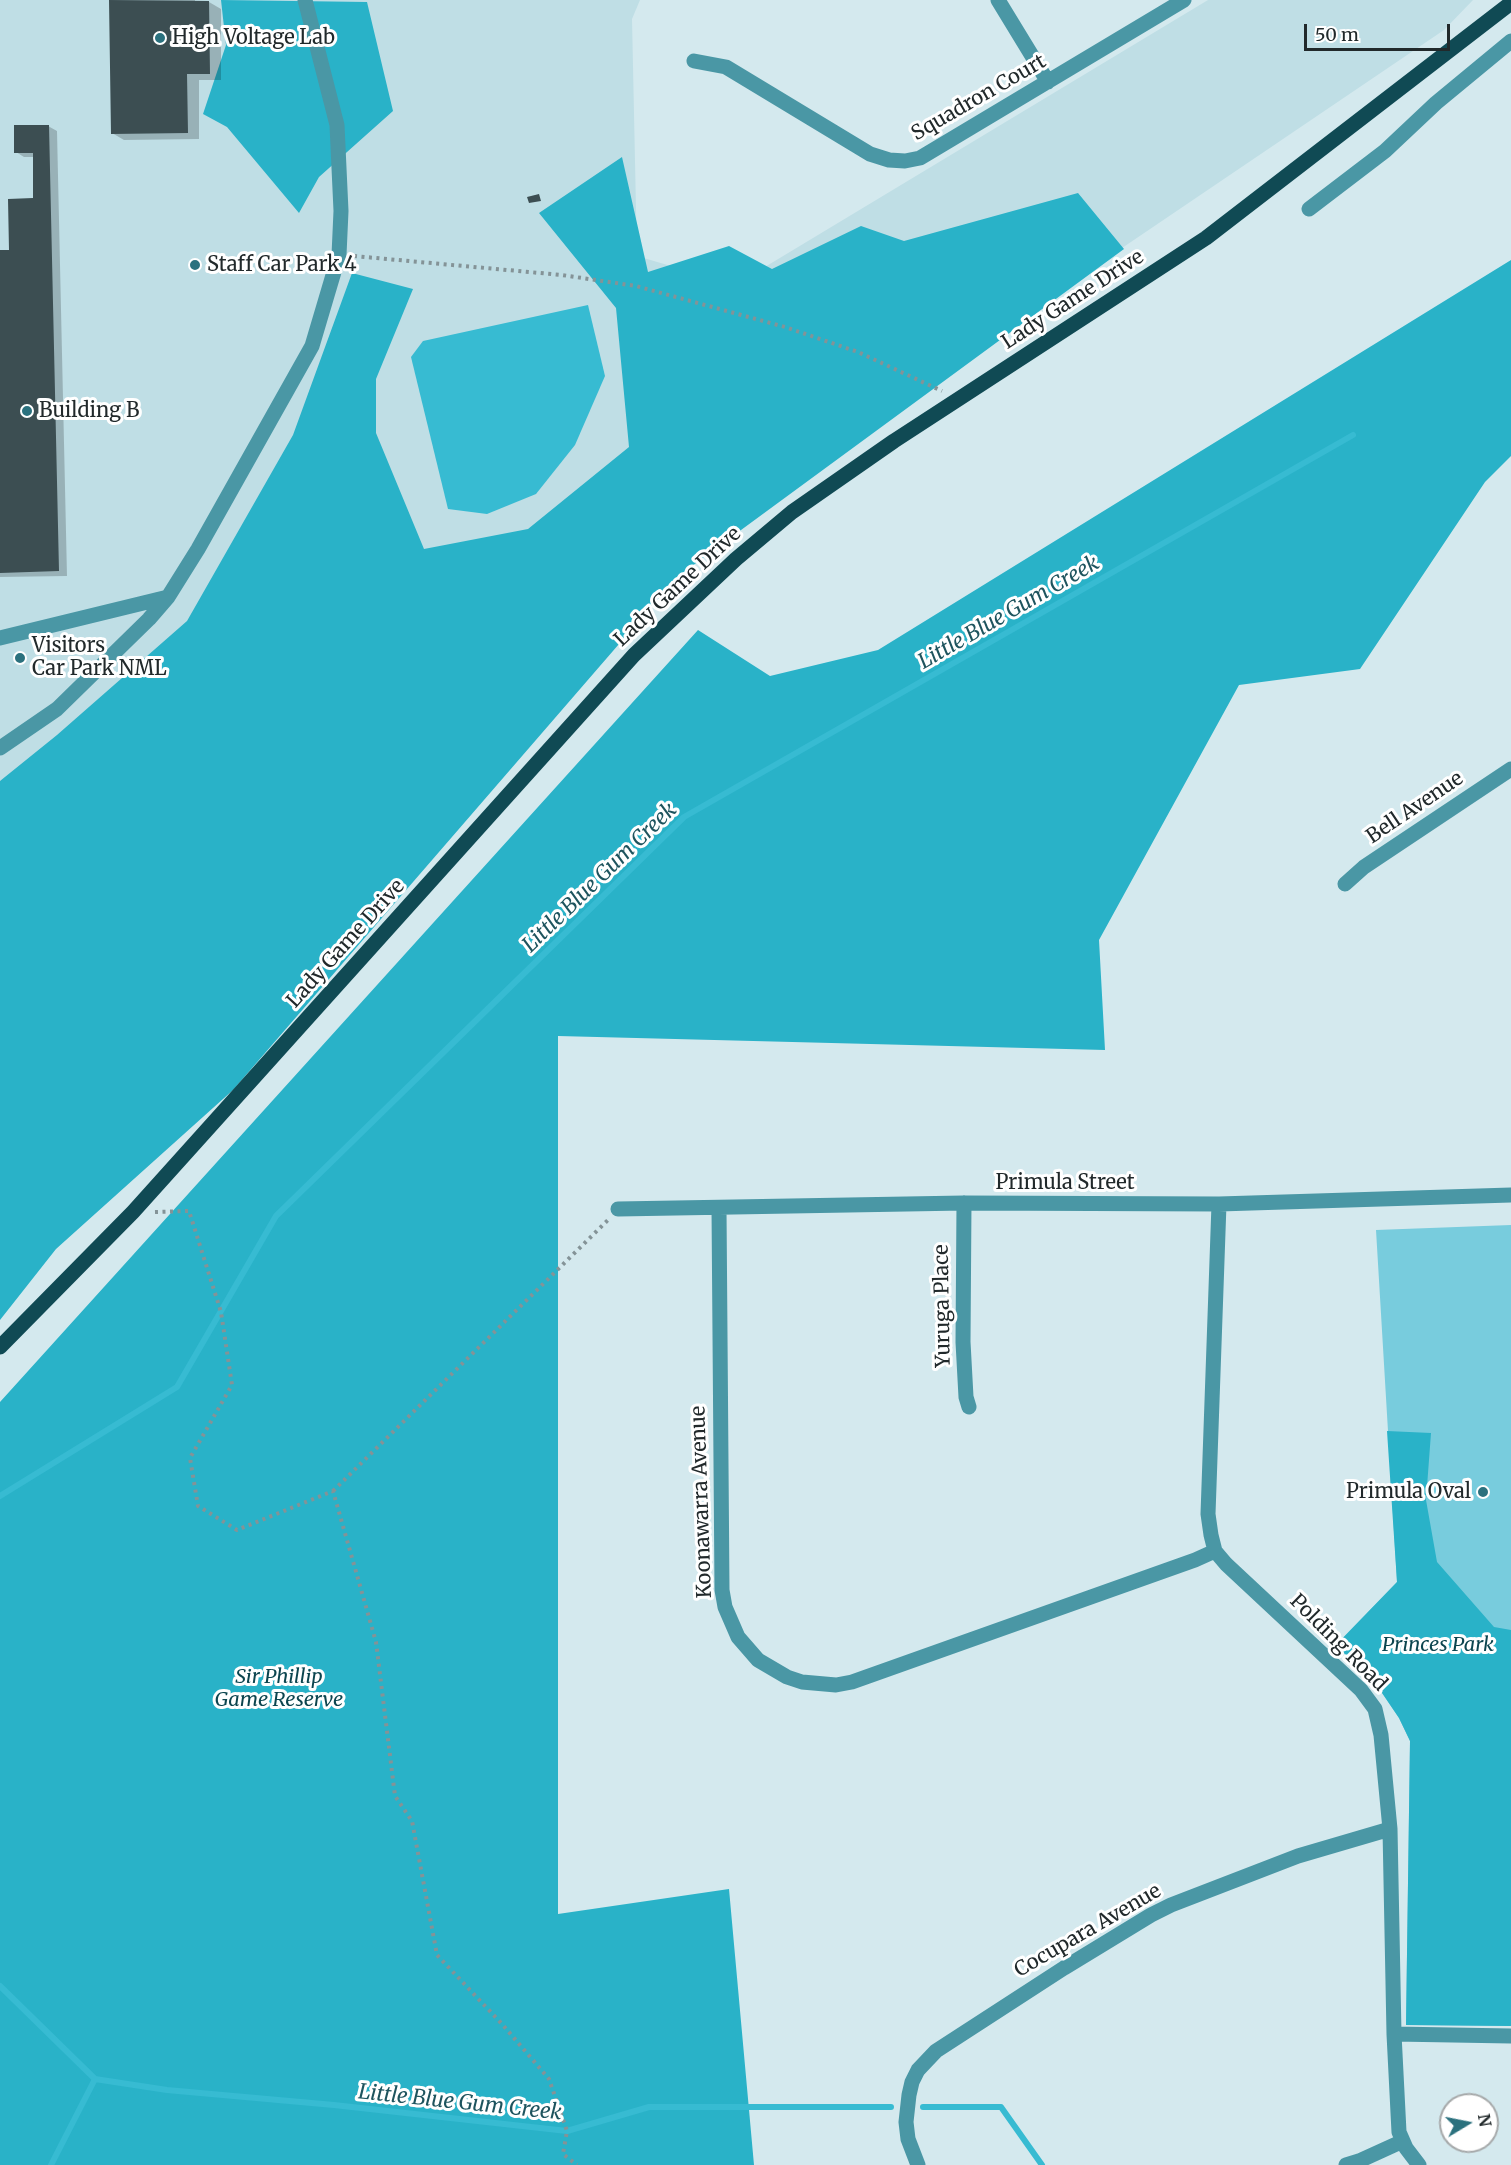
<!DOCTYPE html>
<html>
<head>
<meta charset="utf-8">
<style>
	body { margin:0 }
	#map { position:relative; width:1511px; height:2165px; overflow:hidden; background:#d4e9ee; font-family:Merriweather,serif }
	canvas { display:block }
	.north { position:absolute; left:1439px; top:2093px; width:60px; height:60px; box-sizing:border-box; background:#fff; border:2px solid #a6a9aa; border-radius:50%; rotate:80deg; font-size:16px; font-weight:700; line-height:24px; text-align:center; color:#21292b }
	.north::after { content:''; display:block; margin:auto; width:21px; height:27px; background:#2b717e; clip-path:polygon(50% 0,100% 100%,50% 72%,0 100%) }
	.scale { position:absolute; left:1304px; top:24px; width:146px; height:27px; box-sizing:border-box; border:3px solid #21292b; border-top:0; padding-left:8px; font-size:18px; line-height:21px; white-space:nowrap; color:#21292b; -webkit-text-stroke:4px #fff; paint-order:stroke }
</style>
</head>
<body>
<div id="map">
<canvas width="1511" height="2165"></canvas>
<div class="north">N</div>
<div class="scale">50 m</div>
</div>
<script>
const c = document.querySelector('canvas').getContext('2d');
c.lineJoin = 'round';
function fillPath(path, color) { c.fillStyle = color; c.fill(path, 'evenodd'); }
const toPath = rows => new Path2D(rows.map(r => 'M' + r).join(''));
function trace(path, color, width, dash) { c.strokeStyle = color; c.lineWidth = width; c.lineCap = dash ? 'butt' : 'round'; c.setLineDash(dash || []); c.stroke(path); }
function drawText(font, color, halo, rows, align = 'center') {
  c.font = font + ' Merriweather,serif'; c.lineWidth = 6; c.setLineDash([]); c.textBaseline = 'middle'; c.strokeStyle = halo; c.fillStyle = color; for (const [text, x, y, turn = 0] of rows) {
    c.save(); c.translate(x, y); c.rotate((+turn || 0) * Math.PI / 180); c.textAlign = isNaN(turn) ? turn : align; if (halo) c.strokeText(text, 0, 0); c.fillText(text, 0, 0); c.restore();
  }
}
fillPath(toPath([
	[0,0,640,0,632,19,637,256,735,285,1208,0,1473,0,1444,30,1060,290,0,991]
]), '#bfdee5');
fillPath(toPath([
	[1511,1225,1511,2026,1406,2025,1410,1741,1399,1718,1378,1687,1336,1645,1397,1582,1376,1230]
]), '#78ccdd');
fillPath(toPath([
	[221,0,367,2,393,111,319,177,299,213,227,127,203,114,226,45],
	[622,157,648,272,729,246,772,269,861,226,904,241,1078,193,1124,249,677,577,233,1090,56,1249,0,1320,0,781,57,735,187,621,293,435,352,273,413,289,376,379,376,433,424,549,528,529,629,447,616,308,539,213],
	[1511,260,1511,456,1485,482,1360,669,1239,685,1099,940,1105,1050,558,1036,558,1914,729,1889,754,2165,0,2165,0,1402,698,630,770,676,878,650],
	[1387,1431,1431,1433,1426,1500,1437,1562,1494,1627,1511,1630,1511,2026,1406,2025,1410,1741,1399,1718,1378,1687,1336,1645,1397,1582]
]), '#29b2c8');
fillPath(toPath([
	[588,305,605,376,575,445,536,494,487,514,448,509,411,357,423,341]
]), '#37bbd2');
fillPath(toPath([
	[111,0,195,0,195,3,209,2,221,9,221,80,199,80,199,139,124,140,112,133],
	[48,126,57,131,67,576,0,577,0,252,11,252,35,200,34,157,24,157,16,152]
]), '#0003');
trace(toPath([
	[0,1496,177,1387,276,1216,684,817,1353,435],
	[0,1986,95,2079,51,2165],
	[95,2079,167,2090,334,2105,567,2131,649,2107,891,2107],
	[923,2107,1001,2107,1042,2165]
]), '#37bbd2', 6);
fillPath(toPath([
	[109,0,209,1,210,74,187,74,188,133,111,134],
	[14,125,49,125,59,571,0,573,0,250,9,250,8,199,33,198,33,153,14,153],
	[539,194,541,201,529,203,527,197]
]), '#3c4e52');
trace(toPath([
	[354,256,562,275,636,286,785,327,858,352,942,391],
	[155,1212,189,1211,221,1312,232,1385,190,1458,198,1506,237,1530,333,1491,376,1642,395,1796,412,1821,437,1955,502,2024,549,2079,567,2131,563,2154,577,2165],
	[333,1491,608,1220]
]), '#849397', 4, [3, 4.5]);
trace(toPath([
	[998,0,1048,82],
	[694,61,726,67,870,154,889,160,905,161,920,158,1184,0],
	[1309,209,1385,151,1436,103,1511,41],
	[0,638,168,597],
	[0,748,57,709,149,619,168,597,198,549,312,346,339,255,341,211,337,125,305,0],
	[1345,884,1364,867,1511,769],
	[964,1203,963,1342,966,1397,969,1407],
	[1219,1204,1208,1514,1211,1535,1215,1551,1226,1564,1361,1690,1375,1709,1381,1735,1390,1829,1394,2034,1399,2132,1406,2148,1419,2165],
	[719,1208,722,1590,725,1607,738,1637,758,1660,787,1677,802,1682,836,1685,852,1682,1195,1560,1215,1551],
	[618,1209,964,1203,1219,1204,1511,1195],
	[1394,2034,1511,2036],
	[918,2165,908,2139,906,2122,909,2095,912,2082,918,2070,936,2051,1064,1968,1151,1915,1171,1905,1298,1856,1390,1829],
	[1346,2165,1359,2161,1403,2141]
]), '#4a97a5', 15);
trace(toPath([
	[0,1347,133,1212,634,655,736,559,792,512,894,441,1206,238,1511,3]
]), '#104a54', 15);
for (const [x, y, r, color] of [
	[160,38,6,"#2b717e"],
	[195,265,6,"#2b717e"],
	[27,411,6,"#2b717e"],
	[20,658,6,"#2b717e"],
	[1483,1492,6,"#2b717e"]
]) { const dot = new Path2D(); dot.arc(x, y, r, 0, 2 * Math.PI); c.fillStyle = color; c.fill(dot); trace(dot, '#fff', 2); }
drawText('20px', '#21292b', '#fff', [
	["High Voltage Lab",172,38],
	["Staff Car Park 4",207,265],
	["Building B",39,411],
	["Visitors",32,646],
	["Car Park NML",32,669],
	["Primula Oval",1471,1492,"right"]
], 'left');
drawText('20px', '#21292b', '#fff', [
	["Squadron Court",979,98,-30],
	["Lady Game Drive",1073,300,-33],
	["Lady Game Drive",678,587,-43],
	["Bell Avenue",1415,808,-34],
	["Lady Game Drive",346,944,-48],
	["Primula Street",1065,1183],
	["Yuruga Place",943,1306,-91],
	["Koonawarra Avenue",702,1502,-92],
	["Polding Road",1338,1643,45],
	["Cocupara Avenue",1088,1931,-30]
]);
drawText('italic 20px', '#0c454f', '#fff', [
	["Princes Park",1438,1645],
	["Sir Phillip",279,1677],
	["Game Reserve",279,1700]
]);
drawText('italic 21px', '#1e545e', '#fff', [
	["Little Blue Gum Creek",1009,613,-30],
	["Little Blue Gum Creek",600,878,-44],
	["Little Blue Gum Creek",460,2103,6]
]);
</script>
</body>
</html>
